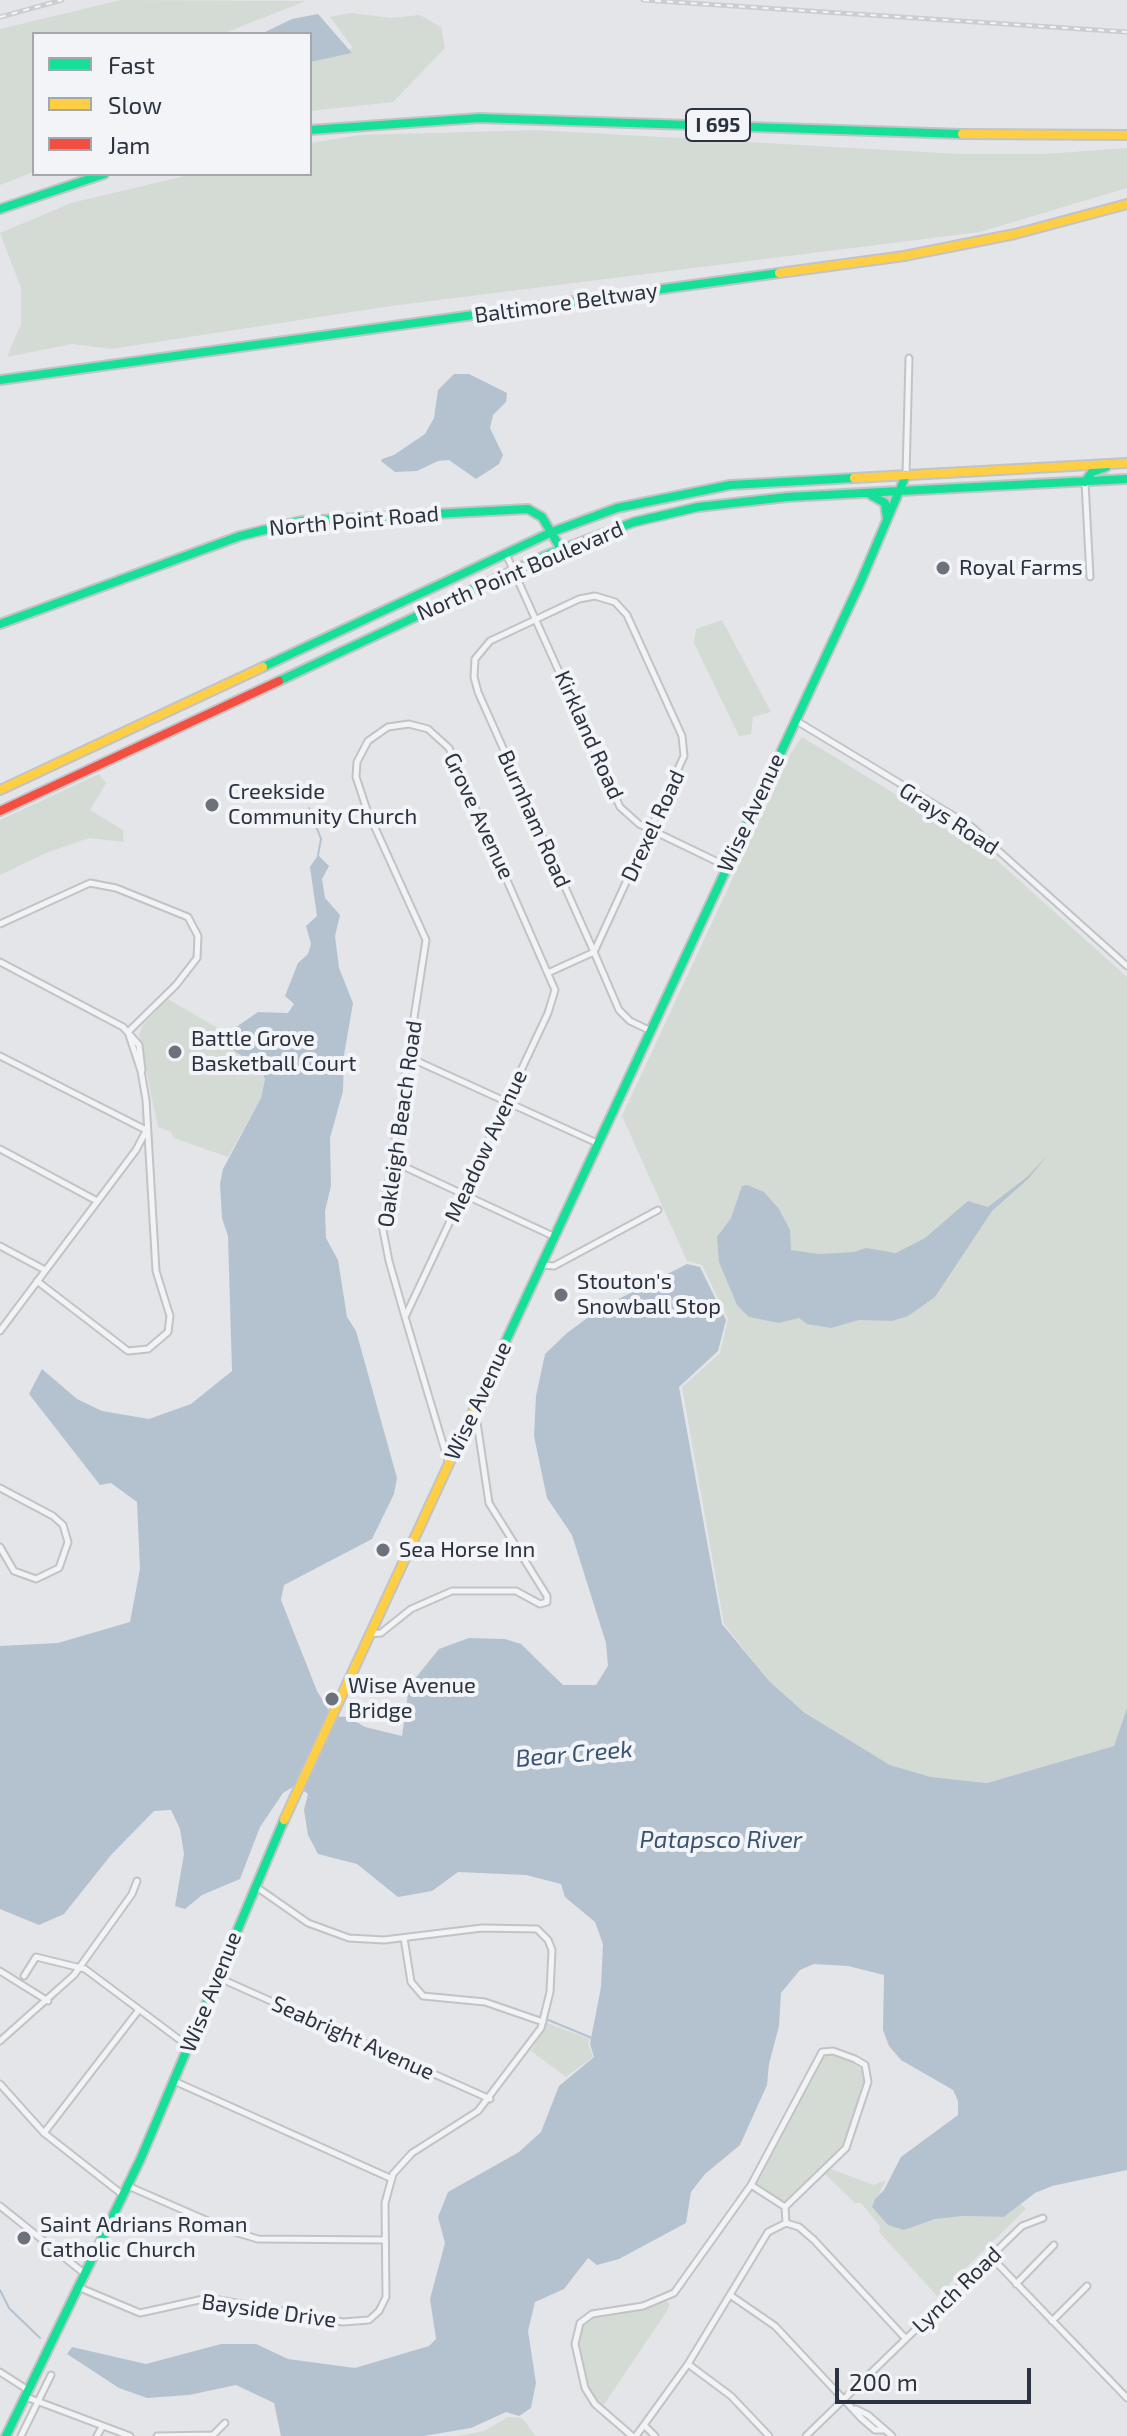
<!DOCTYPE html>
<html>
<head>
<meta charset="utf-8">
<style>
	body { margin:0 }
	#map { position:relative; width:1127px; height:2436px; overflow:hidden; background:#e3e5e8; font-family:"Exo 2",sans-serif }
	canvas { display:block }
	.legend { position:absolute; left:32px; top:32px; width:280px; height:144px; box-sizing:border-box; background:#f2f4f7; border:2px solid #a3a7ae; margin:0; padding:10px 14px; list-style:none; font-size:24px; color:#2c3340 }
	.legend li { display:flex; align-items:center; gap:16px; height:40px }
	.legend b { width:40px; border:2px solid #a3a7ae }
	.scale { position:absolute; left:835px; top:2368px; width:196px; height:36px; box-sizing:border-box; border:4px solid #2c3340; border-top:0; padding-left:10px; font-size:24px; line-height:28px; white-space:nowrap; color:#2c3340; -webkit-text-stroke:6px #f2f4f7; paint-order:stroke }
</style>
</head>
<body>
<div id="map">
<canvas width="1127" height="2436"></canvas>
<ul class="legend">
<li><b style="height:10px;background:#16e098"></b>Fast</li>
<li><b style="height:10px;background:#ffcf43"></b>Slow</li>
<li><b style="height:10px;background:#f24e42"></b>Jam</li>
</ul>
<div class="scale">200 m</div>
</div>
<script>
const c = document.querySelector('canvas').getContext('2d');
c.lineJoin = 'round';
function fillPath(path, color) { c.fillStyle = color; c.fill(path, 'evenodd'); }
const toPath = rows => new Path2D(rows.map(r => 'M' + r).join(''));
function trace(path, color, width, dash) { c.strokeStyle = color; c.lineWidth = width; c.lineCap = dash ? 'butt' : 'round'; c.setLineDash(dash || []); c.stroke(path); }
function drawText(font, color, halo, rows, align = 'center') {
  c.font = font + ' "Exo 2",sans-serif'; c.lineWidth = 8; c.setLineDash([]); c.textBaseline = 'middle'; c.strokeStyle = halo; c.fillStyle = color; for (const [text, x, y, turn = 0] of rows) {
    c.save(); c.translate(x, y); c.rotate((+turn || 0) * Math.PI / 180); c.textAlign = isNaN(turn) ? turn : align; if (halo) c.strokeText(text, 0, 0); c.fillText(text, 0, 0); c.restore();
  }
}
fillPath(toPath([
	[121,0,306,1,222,34,34,34,34,172,0,185,0,29],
	[351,13,391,18,420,15,441,27,445,48,393,102,310,111,310,61,353,48,330,17],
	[536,130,960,154,1045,154,1127,148,1127,188,980,232,391,306,111,349,72,344,7,357,21,324,21,288,0,233,71,203,193,174,310,174,310,143,360,135],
	[722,620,771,712,753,717,751,734,739,736,694,643,696,629],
	[802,737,982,847,1127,977,1127,1708,1114,1746,987,1783,931,1777,890,1765,805,1713,770,1682,724,1624,682,1387,720,1353,728,1319,702,1265,687,1261,622,1116,791,753],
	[99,774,106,783,90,810,123,830,124,842,89,838,46,853,0,875,0,820],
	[168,999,226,1033,222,1037,261,1069,265,1078,261,1098,228,1157,174,1138,171,1132,158,1127,139,1036,142,1026],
	[547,2023,590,2039,588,2043,593,2057,566,2077,531,2051],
	[831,2054,851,2061,862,2070,865,2082,861,2101,840,2151,785,2204,754,2184,822,2057],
	[831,2169,874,2185,886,2180,872,2208,904,2230,935,2219,964,2216,1004,2217,1021,2204,1026,2209,937,2296,879,2232,880,2226,861,2203,855,2203,825,2174],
	[666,2301,670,2304,667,2311,603,2406,590,2392,586,2380,578,2338,580,2328,596,2314,640,2311],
	[508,2417,522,2418,536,2436,458,2436,484,2431]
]), '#d4dbd4');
fillPath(toPath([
	[318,14,352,53,310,62,310,34,261,34,292,19],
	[454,374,469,374,507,393,506,402,493,415,490,428,503,455,499,464,476,479,449,460,438,461,417,471,395,472,381,461,382,459,394,455,425,434,434,418,438,390],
	[318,855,329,866,322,879,325,898,340,915,335,936,339,968,353,1003,344,1055,343,1091,330,1138,331,1186,325,1211,326,1238,338,1260,347,1317,356,1331,397,1478,394,1494,372,1539,284,1585,281,1600,317,1691,332,1716,348,1717,365,1727,402,1736,409,1686,439,1649,469,1638,505,1639,521,1644,563,1685,596,1685,608,1666,606,1643,572,1535,547,1498,534,1436,536,1396,545,1354,567,1333,601,1308,687,1264,700,1267,726,1320,718,1351,679,1387,722,1624,770,1682,805,1713,890,1765,931,1777,987,1783,1114,1746,1127,1708,1127,2170,1052,2186,1035,2193,1004,2217,964,2216,935,2219,904,2230,888,2225,872,2207,875,2199,884,2190,901,2157,958,2115,958,2101,953,2090,901,2060,889,2046,883,2030,884,1975,848,1966,814,1964,800,1970,781,1993,779,2026,769,2064,767,2085,740,2145,705,2174,691,2192,686,2223,619,2259,597,2265,588,2258,564,2289,535,2302,528,2331,536,2383,531,2408,519,2416,506,2412,471,2428,424,2436,281,2436,274,2403,236,2385,189,2395,147,2398,119,2388,67,2354,72,2347,146,2364,221,2344,256,2344,288,2359,355,2368,429,2346,436,2339,430,2299,445,2243,438,2217,448,2192,519,2152,541,2132,559,2086,594,2057,590,2044,601,1987,603,1944,595,1922,565,1897,561,1884,526,1875,458,1872,432,1891,398,1897,357,1864,318,1854,308,1835,304,1810,308,1794,296,1785,283,1793,260,1827,240,1879,202,1895,185,1909,175,1906,184,1854,180,1829,171,1810,154,1811,111,1855,64,1914,39,1925,0,1909,0,1646,58,1643,130,1622,140,1569,137,1502,111,1483,100,1485,29,1394,42,1369,77,1399,102,1411,149,1419,191,1404,232,1371,228,1236,222,1218,220,1184,223,1169,261,1098,265,1079,261,1069,232,1049,222,1037,258,1012,288,1013,294,1004,285,996,298,963,308,954,311,944,306,926,317,916,310,867],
	[1048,1155,1028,1179,992,1211,935,1297,908,1316,892,1321,859,1320,831,1328,807,1324,799,1318,779,1323,749,1317,737,1305,719,1262,717,1237,731,1218,742,1186,747,1185,764,1192,779,1209,790,1230,791,1250,819,1254,854,1252,866,1248,896,1253,925,1238,968,1201,988,1207,1027,1177]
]), '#b4c2d0');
trace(toPath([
	[309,808,321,839,318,855],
	[546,2019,592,2038],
	[0,2290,9,2308,40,2338]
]), '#b4c2d0', 2);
const street = toPath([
	[906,475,909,358],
	[1085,482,1090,577],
	[506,554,620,807,639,824,724,865],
	[795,720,972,827,1127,966],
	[0,924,90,883,116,888,188,917,198,936,197,958,176,985,128,1032],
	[0,962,123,1027,139,1045,142,1070],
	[550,972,594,952,684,756,682,736,627,615,615,602,595,596,579,599,490,641,475,659,474,677,478,692,594,952,619,1010,630,1021,651,1031],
	[0,1056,146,1130],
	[408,1057,597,1143],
	[0,1149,97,1201],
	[392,1161,553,1236],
	[0,1246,45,1270],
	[541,1265,554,1266,658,1210],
	[37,1281,128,1351,148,1349,168,1332,170,1316,156,1271,146,1100,141,1071,128,1032],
	[405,1317,548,1013,555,990,449,748,428,729,409,724,388,727,368,741,357,762,356,777,367,810,426,940,382,1225,389,1261,405,1317,449,1464],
	[0,1331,136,1150,146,1131],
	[0,1488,53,1516,63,1525,68,1542,59,1568,36,1579,14,1571,0,1547],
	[370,1634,381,1633,411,1609,452,1591,516,1591,540,1604,547,1602,547,1596,489,1503,475,1409],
	[404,1938,411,1982,423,1996,485,2002,543,2022],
	[0,1971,48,2001],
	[24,1976,36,1957,85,1969,188,2046],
	[217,1977,490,2099],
	[0,2041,74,1975,132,1894,137,1881],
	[174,2081,390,2178],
	[0,2084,44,2133,123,2195],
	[44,2133,138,2011],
	[751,2185,785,2207,786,2223,799,2227,814,2240,906,2339],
	[128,2186,231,2231,258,2239,385,2240],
	[0,2206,85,2274],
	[991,2257,1127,2398],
	[1016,2284,1054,2245],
	[78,2287,140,2313,208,2298,343,2322,369,2320,379,2311,386,2297,385,2203,393,2174,412,2153,478,2111,541,2028,550,1992,552,1950,548,1940,537,1929,482,1928,384,1940,349,1938,308,1923,255,1886],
	[730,2295,775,2326,861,2418,875,2430,884,2430],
	[1052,2321,1087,2286],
	[688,2364,731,2396,769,2436],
	[0,2372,28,2390],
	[26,2397,130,2436],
	[856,2409,868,2415,892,2436],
	[645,2426,655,2436],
	[21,2436,51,2375],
	[97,2436,102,2427],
	[157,2436,213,2435],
	[212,2436,225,2423],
	[632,2436,595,2404,585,2388,575,2344,580,2323,592,2314,643,2306,674,2293,751,2185,822,2052,833,2051,855,2059,865,2065,868,2082,846,2148,785,2207],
	[636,2436,688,2364,768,2232,786,2223],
	[806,2436,1022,2226,1043,2218]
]);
const fast = toPath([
	[310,130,479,118,962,134],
	[0,209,104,174],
	[0,380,779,273],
	[1085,482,1092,472,1106,467],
	[871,495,885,503,887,519],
	[0,624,240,536,301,521,528,509,542,517,561,549],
	[263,667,552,532,617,508,730,485,854,478],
	[279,681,549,554,634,522,698,507,787,497,1127,479],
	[496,1362,861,581,906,475],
	[6,2436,141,2158,284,1820]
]);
const slow = toPath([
	[962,134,1127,135],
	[779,273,904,256,1015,234,1127,204],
	[854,478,1127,463],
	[0,790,263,667],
	[284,1820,496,1362]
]);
const jam = toPath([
	[0,811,279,681]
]);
trace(street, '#c2c3c6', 9);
trace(fast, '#c2c3c6', 12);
trace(slow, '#c2c3c6', 12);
trace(jam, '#c2c3c6', 12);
trace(street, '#f2f3f5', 5);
trace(fast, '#16e098', 8);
trace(slow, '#ffcf43', 8);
trace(jam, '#f24e42', 8);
const rail = toPath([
	[643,0,1127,32],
	[0,17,62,0]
]);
trace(rail, '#cccdcf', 5);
trace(rail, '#f2f4f7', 2, [6]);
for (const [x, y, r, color] of [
	[943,568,8,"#6c717b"],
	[212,805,8,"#6c717b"],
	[175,1052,8,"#6c717b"],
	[561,1295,8,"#6c717b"],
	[383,1550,8,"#6c717b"],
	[332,1699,8,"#6c717b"],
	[24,2238,8,"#6c717b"]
]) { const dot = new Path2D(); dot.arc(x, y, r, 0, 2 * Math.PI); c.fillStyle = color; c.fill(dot); trace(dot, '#f2f4f7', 3); }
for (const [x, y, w] of [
	[718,125,64]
]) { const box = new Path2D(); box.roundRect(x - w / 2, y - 16, w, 32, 6); c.fillStyle = '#f2f4f7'; c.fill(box); trace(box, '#2c3340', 2); }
drawText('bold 20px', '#2c3340', null, [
	["I 695",718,125]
]);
drawText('22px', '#2c3340', '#f2f4f7', [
	["Baltimore Beltway",566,303,-8],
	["North Point Road",354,521,-5],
	["North Point Boulevard",520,571,-23],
	["Kirkland Road",589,735,66],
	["Wise Avenue",751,813,-65],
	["Grove Avenue",479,816,65],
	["Burnham Road",534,819,66],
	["Grays Road",949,819,33],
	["Drexel Road",653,826,-65],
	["Oakleigh Beach Road",400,1124,-82],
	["Meadow Avenue",486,1146,-65],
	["Wise Avenue",478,1401,-65],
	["Wise Avenue",211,1992,-68],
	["Seabright Avenue",353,2038,24],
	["Lynch Road",957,2290,-44],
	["Bayside Drive",269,2311,8]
]);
drawText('22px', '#2c3340', '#f2f4f7', [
	["Royal Farms",959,568],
	["Creekside",228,792],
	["Community Church",228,817],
	["Battle Grove",191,1039],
	["Basketball Court",191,1064],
	["Stouton's",577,1282],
	["Snowball Stop",577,1307],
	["Sea Horse Inn",399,1550],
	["Wise Avenue",348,1686],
	["Bridge",348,1711],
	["Saint Adrians Roman",40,2225],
	["Catholic Church",40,2250]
], 'left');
drawText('italic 24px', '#395370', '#f2f4f7', [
	["Bear Creek",574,1754,-5],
	["Patapsco River",721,1840]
]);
</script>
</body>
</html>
